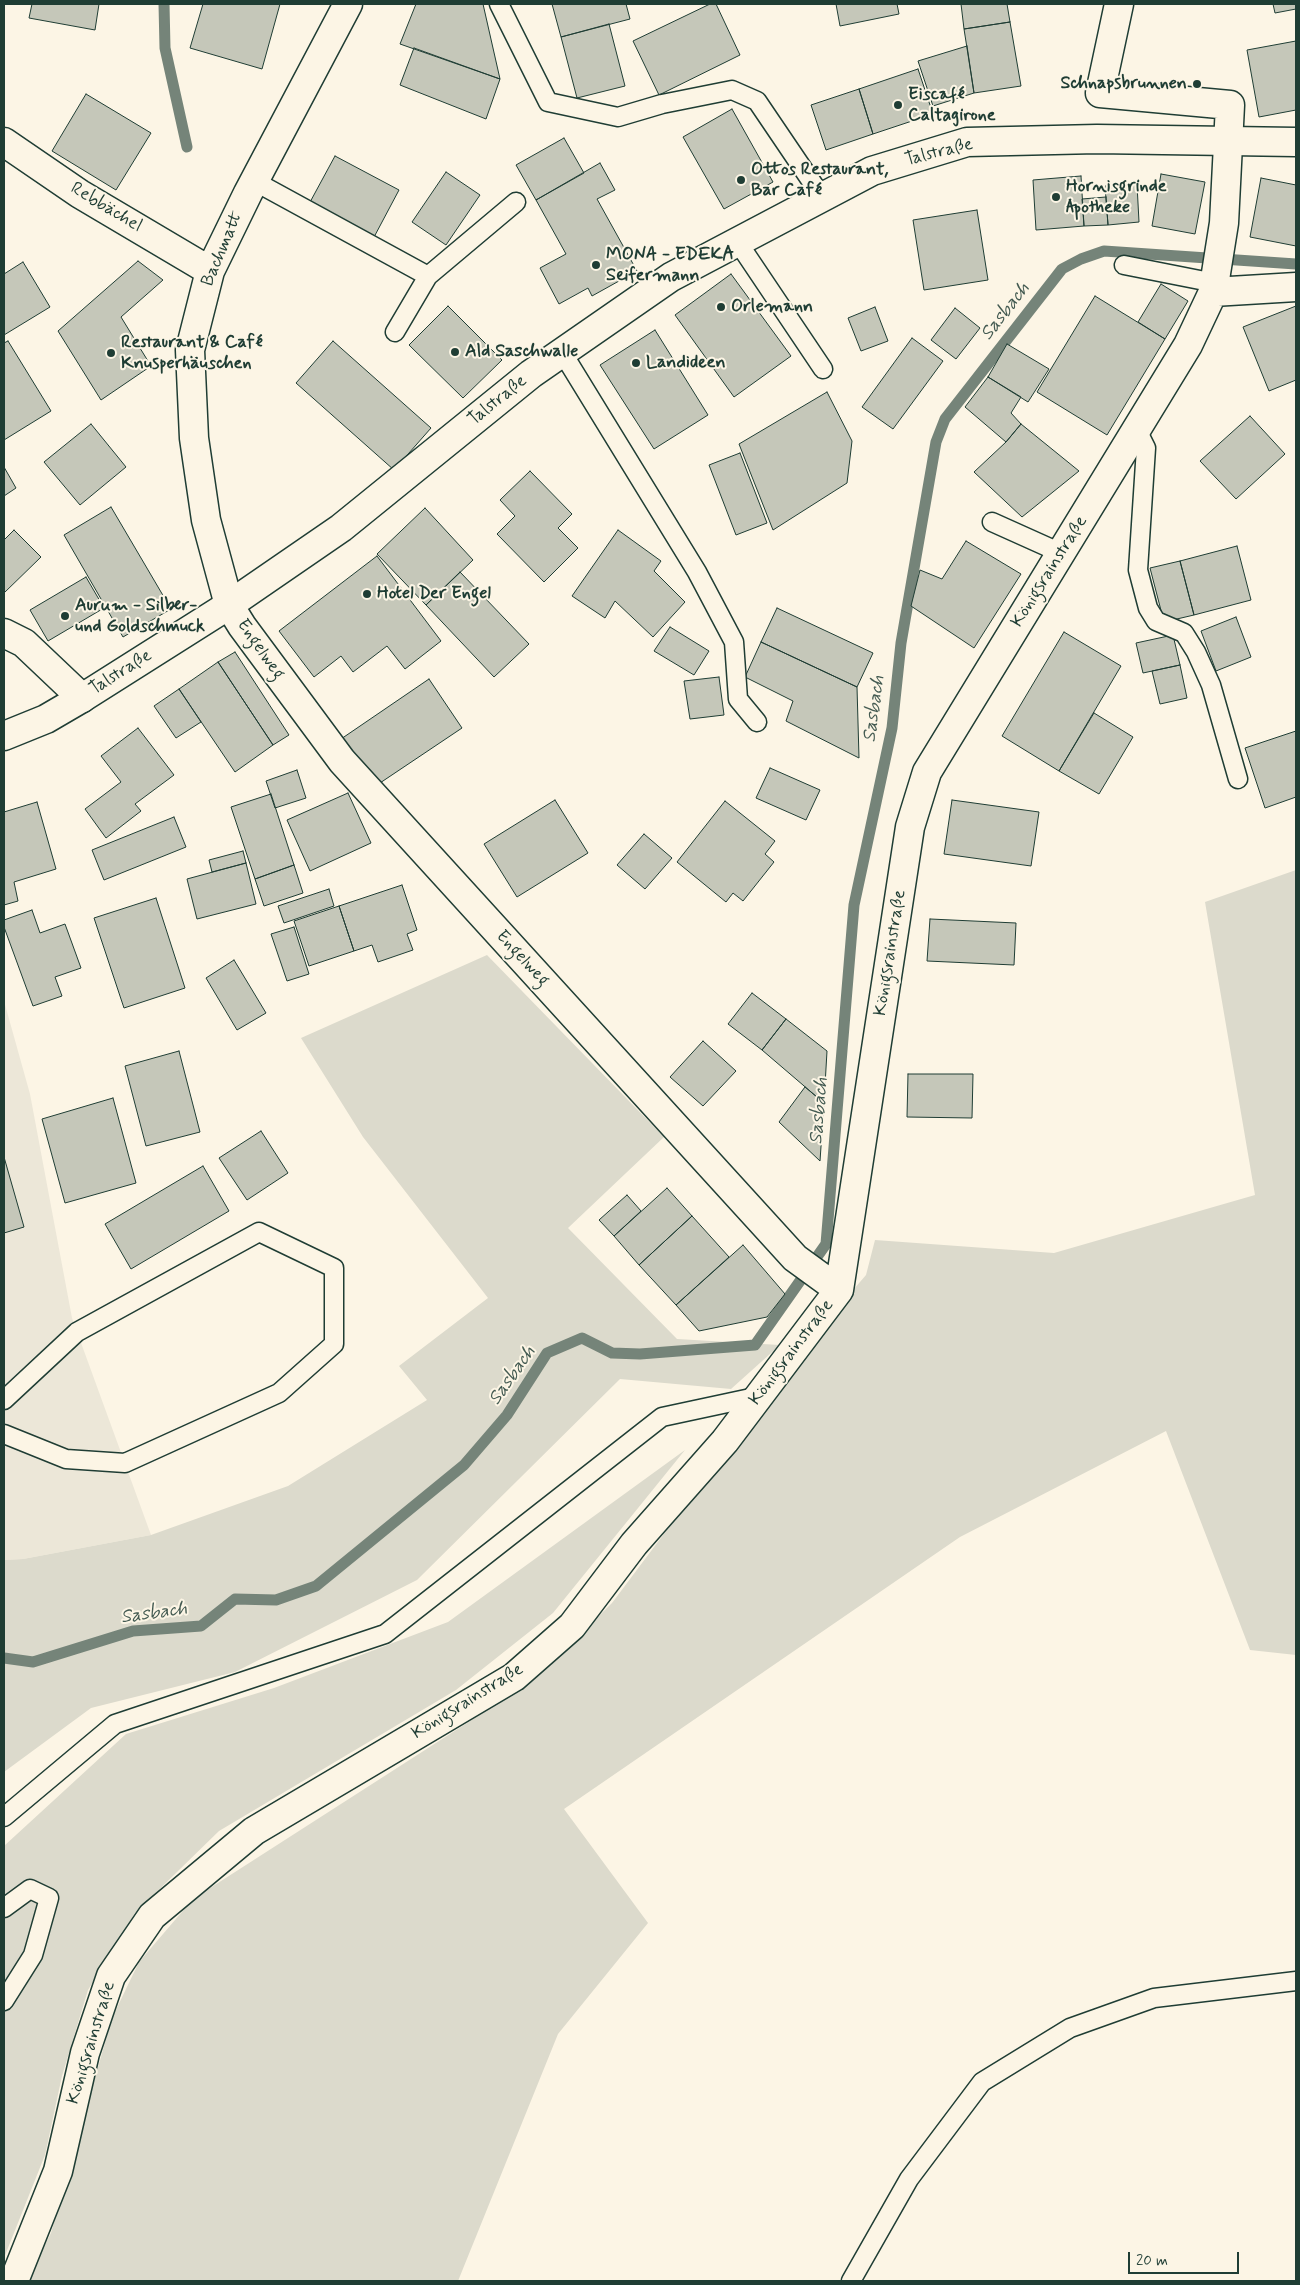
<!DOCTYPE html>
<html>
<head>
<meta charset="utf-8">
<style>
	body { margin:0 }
	#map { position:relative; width:1300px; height:2285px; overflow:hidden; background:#fcf5e5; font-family:Mynerve,sans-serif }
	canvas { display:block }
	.frame { position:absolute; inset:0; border:5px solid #1f3d34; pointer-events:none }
	.scale { position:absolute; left:1128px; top:2252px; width:111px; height:22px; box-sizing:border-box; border:2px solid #1f3d34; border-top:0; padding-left:6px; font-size:15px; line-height:18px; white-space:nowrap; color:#1f3d34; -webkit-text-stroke:4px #fcf5e5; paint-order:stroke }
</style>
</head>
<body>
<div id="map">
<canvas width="1300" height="2285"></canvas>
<div class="frame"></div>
<div class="scale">20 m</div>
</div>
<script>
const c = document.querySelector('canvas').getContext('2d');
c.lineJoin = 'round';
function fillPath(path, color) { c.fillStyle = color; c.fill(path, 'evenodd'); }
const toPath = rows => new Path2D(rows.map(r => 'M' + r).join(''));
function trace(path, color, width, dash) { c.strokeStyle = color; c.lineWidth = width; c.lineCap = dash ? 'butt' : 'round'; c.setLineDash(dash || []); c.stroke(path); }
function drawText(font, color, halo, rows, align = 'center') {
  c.font = font + ' Mynerve,sans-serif'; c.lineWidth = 4; c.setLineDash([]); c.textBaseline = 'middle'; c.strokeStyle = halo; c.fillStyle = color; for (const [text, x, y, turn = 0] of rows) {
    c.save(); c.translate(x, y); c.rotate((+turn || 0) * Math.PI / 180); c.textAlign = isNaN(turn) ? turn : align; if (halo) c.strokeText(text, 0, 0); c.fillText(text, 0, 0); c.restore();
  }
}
fillPath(toPath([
	[4,1001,30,1094,72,1318,151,1535,23,1559,4,1560]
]), '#ece7d8');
fillPath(toPath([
	[1296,870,1296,1655,1250,1650,1166,1431,960,1537,564,1809,648,1923,558,2034,458,2281,26,2281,51,2233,112,2018,139,1962,193,1899,534,1680,612,1603,805,1346,866,1275,875,1240,1054,1253,1255,1195,1205,902],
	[487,955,664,1137,568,1228,677,1339,780,1345,731,1389,620,1379,417,1580,235,1672,91,1708,4,1772,4,1560,23,1559,151,1535,288,1486,427,1400,399,1366,488,1298,363,1137,301,1038],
	[685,1450,553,1613,456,1690,219,1831,135,1913,88,1990,62,2076,45,2155,4,2258,4,1846,126,1734,274,1688,448,1622]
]), '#dcdacc');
trace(toPath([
	[164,4,165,48,187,147],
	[4,1658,33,1662,133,1631,201,1626,235,1599,276,1600,316,1586,464,1465,507,1415,547,1353,582,1338,612,1353,640,1354,755,1345,826,1244,854,905,892,728,901,643,936,442,945,419,1062,269,1081,259,1104,251,1296,264]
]), '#758479', 11);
const building = toPath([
	[32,4,99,4,95,30,29,18,32,4],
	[203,4,280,4,262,69,190,48,203,4],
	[416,4,483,4,500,79,400,44,416,4],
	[552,4,626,4,630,19,561,37,552,4],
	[710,4,716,4,740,55,659,95,633,41,710,4],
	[836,4,897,4,899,14,840,26,836,4],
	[961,4,1007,4,1010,22,964,29,961,4],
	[1273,4,1296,4,1296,9,1275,13,1273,4],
	[1010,22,1021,86,974,93,964,29,1010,22],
	[609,24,625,86,577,98,561,37,609,24],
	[1296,41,1296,110,1259,117,1247,50,1296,41],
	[967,46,974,93,933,106,918,61,967,46],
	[414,48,500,79,486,119,400,85,414,48],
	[918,69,933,114,873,134,859,89,918,69],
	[859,89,873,134,826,150,811,105,859,89],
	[86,94,151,133,116,190,52,151,86,94],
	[732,109,773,182,724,209,683,137,732,109],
	[564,138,584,173,536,200,516,165,564,138],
	[335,156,399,190,373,239,309,204,335,156],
	[600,163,615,190,597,199,637,271,592,296,588,288,559,304,540,268,566,254,536,200,600,163],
	[446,172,480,195,446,245,412,222,446,172],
	[1161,174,1205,182,1195,234,1152,226,1161,174],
	[1081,176,1084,226,1036,230,1033,180,1081,176],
	[1261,178,1296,185,1296,246,1250,237,1261,178],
	[1137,184,1139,222,1108,225,1105,186,1137,184],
	[1106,197,1108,225,1084,226,1082,199,1106,197],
	[977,210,988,280,924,290,913,220,977,210],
	[138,261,163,280,121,317,151,366,101,400,58,331,138,261],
	[23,262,50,307,4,335,4,274,23,262],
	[731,274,791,356,734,397,675,315,731,274],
	[1161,284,1188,301,1165,339,1138,322,1161,284],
	[1095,296,1165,339,1107,435,1037,392,1095,296],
	[448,306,502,360,463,398,409,345,448,306],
	[1296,306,1296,380,1269,391,1243,327,1296,306],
	[875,307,888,341,861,351,848,318,875,307],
	[955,308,980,328,956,359,931,340,955,308],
	[655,330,708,415,654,449,600,365,655,330],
	[912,338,943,361,893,429,862,407,912,338],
	[8,341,51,411,4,440,4,343,8,341],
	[333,341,431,428,394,470,296,383,333,341],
	[1007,344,1049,369,1028,402,988,377,1007,344],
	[988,377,1021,397,1011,413,1021,424,1006,442,965,407,988,377],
	[827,392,852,441,847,483,773,530,739,444,827,392],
	[1250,416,1285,454,1236,499,1200,461,1250,416],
	[91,424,126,467,80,505,44,462,91,424],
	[1021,424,1079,471,1022,517,974,472,1006,442,1021,424],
	[740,453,767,523,736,535,709,465,740,453],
	[4,467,16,488,4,496,4,467],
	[530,471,572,514,558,528,578,548,544,582,497,534,515,516,500,500,530,471],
	[111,507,171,609,123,637,64,535,111,507],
	[425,508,473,560,426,605,377,554,425,508],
	[14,530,41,557,4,593,4,540,14,530],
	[618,530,661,561,654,571,685,602,653,637,615,601,605,618,572,596,618,530],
	[966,541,1021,574,974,648,911,606,920,570,942,579,966,541],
	[1237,546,1251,600,1194,615,1180,561,1237,546],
	[377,556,441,641,405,669,387,646,353,672,341,656,314,677,279,631,377,556],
	[1180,561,1194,615,1164,622,1150,568,1180,561],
	[460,572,529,644,494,677,426,605,460,572],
	[86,577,104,608,48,641,30,610,86,577],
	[777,608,873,653,857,687,761,642,777,608],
	[1236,617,1251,657,1216,671,1201,631,1236,617],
	[670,627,709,651,694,675,654,651,670,627],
	[1064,632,1121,666,1059,771,1002,736,1064,632],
	[1173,635,1180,665,1143,673,1136,643,1173,635],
	[761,642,857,687,859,758,786,721,793,701,745,677,761,642],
	[235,652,289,735,273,745,218,662,235,652],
	[218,662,273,745,235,772,179,689,218,662],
	[1180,665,1187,698,1160,704,1152,671,1180,665],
	[719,677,724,715,690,719,684,681,719,677],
	[429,679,462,728,374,787,341,739,429,679],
	[179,689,201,722,176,738,154,706,179,689],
	[1094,713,1133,737,1099,794,1059,771,1094,713],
	[138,728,174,775,135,804,141,811,106,838,85,809,121,782,101,756,138,728],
	[1296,731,1296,797,1265,808,1245,748,1296,731],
	[770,768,820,790,806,820,756,798,770,768],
	[297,770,306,798,275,808,266,781,297,770],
	[348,793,371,843,310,871,287,820,348,793],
	[271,794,294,865,255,879,231,807,271,794],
	[555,800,588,853,517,897,484,844,555,800],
	[952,800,1039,812,1031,866,944,854,952,800],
	[725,801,775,841,765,854,774,862,743,901,733,893,726,902,677,862,725,801],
	[37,802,56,869,14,882,18,901,4,905,4,812,37,802],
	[174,817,186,847,104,880,92,850,174,817],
	[644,834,672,858,645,889,617,865,644,834],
	[243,851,246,863,212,872,209,860,243,851],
	[246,863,256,904,197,919,187,879,246,863],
	[294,865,303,893,264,906,255,879,294,865],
	[402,885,417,930,407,934,413,950,378,962,372,945,354,951,339,906,402,885],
	[329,889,334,906,284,923,278,906,329,889],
	[156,898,185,988,124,1008,94,918,156,898],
	[339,906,354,951,309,966,294,921,339,906],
	[32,910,40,933,65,924,81,968,55,977,62,996,33,1006,4,927,4,920,32,910],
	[930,919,1016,923,1014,965,927,961,930,919],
	[294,927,309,974,287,981,271,934,294,927],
	[234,960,266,1013,237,1030,206,978,234,960],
	[752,993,786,1019,762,1050,728,1024,752,993],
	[786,1019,827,1051,824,1103,762,1050,786,1019],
	[703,1041,736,1071,703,1106,670,1077,703,1041],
	[179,1051,200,1132,146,1146,125,1066,179,1051],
	[908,1074,973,1074,972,1118,907,1117,908,1074],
	[805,1087,824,1103,820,1161,779,1122,805,1087],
	[113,1098,136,1183,65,1203,42,1119,113,1098],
	[261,1131,288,1173,247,1200,219,1158,261,1131],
	[4,1157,24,1227,4,1233,4,1157],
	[203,1166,229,1211,131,1269,105,1224,203,1166],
	[667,1188,692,1216,639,1265,614,1236,667,1188],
	[627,1195,641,1211,614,1236,599,1220,627,1195],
	[692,1216,729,1257,676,1305,639,1265,692,1216],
	[743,1245,785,1294,767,1317,699,1331,676,1305,743,1245]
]);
fillPath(building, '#c5c7b9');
trace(building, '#1f3d34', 1);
const service = toPath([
	[499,4,548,102,618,117,662,104,732,90,757,101,822,197],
	[254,181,428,276,395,332],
	[737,241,823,369],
	[1124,265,1215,283],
	[428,276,516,202],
	[562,352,697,572,734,642,738,699,757,722],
	[1137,430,1146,448,1138,570,1148,608,1156,621,1184,633,1196,652,1211,685,1238,779],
	[992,522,1061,553],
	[4,1400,77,1332,259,1232,334,1268,334,1344,279,1393,125,1463,66,1459,4,1434],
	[4,1817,115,1724,385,1634,662,1417,760,1396],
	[4,1908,30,1889,49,1898,33,1955,4,2001],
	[851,2281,909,2179,982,2082,1070,2028,1154,1998,1296,1981]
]);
const minor = toPath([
	[348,4,248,193,210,271,190,350,194,438,206,520,229,605,242,626,342,761,795,1258,839,1290],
	[4,142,80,194,210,271],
	[1213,292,1296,287],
	[4,633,24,643,82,698],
	[14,2281,58,2171,85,2053,111,1976,152,1916,254,1831,514,1677,572,1626,634,1544,725,1441,839,1290,910,827,927,772,1188,345,1213,292,1224,223,1230,105,1100,93,1119,4]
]);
const secondary = toPath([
	[4,736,46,719,82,698,229,605,341,528,531,374,671,277,872,171,967,142,1097,139,1296,142]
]);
trace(service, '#1f3d34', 21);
trace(minor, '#1f3d34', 31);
trace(secondary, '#1f3d34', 31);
trace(service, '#fcf5e5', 18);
trace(minor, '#fcf5e5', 28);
trace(secondary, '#fcf5e5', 28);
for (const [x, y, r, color] of [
	[1197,84,5,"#1f3d34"],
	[898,105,5,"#1f3d34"],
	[741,180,5,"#1f3d34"],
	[1056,197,5,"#1f3d34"],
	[596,265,5,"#1f3d34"],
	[721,307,5,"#1f3d34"],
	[455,352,5,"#1f3d34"],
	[111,353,5,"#1f3d34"],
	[636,363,5,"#1f3d34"],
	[367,594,5,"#1f3d34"],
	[65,616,5,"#1f3d34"]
]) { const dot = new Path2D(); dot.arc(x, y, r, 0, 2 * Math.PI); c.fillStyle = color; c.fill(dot); trace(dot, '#fcf5e5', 2); }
drawText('bold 18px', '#1f3d34', '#fcf5e5', [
	["Schnapsbrunnen",1187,84,"right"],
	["Eiscafé",908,95],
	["Caltagirone",908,116],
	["Ottos Restaurant,",751,170],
	["Bar Café",751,191],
	["Hornisgrinde",1066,187],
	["Apotheke",1066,208],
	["MONA - EDEKA",606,255],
	["Seifermann",606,276],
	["Orlemann",731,307],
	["Restaurant & Café",121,343],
	["Knusperhäuschen",121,364],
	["Ald Saschwalle",465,352],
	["Landideen",646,363],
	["Hotel Der Engel",377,594],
	["Aurum - Silber-",75,606],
	["und Goldschmuck",75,627]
], 'left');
drawText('18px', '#1f3d34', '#fcf5e5', [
	["Talstraße",939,153,-14],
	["Rebbächel",106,208,31],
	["Bachmatt",223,249,-67],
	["Talstraße",498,401,-39],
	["Königsrainstraße",1050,572,-58],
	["Engelweg",260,650,55],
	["Talstraße",121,673,-32],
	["Königsrainstraße",891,953,-81],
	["Engelweg",522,959,47],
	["Königsrainstraße",792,1353,-53],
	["Königsrainstraße",468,1702,-32],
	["Königsrainstraße",92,2043,-73]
]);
drawText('italic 19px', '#435a51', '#fcf5e5', [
	["Sasbach",1006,312,-52],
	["Sasbach",875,709,-82],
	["Sasbach",820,1111,-85],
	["Sasbach",513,1376,-55],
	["Sasbach",154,1614,-8]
]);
</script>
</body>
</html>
